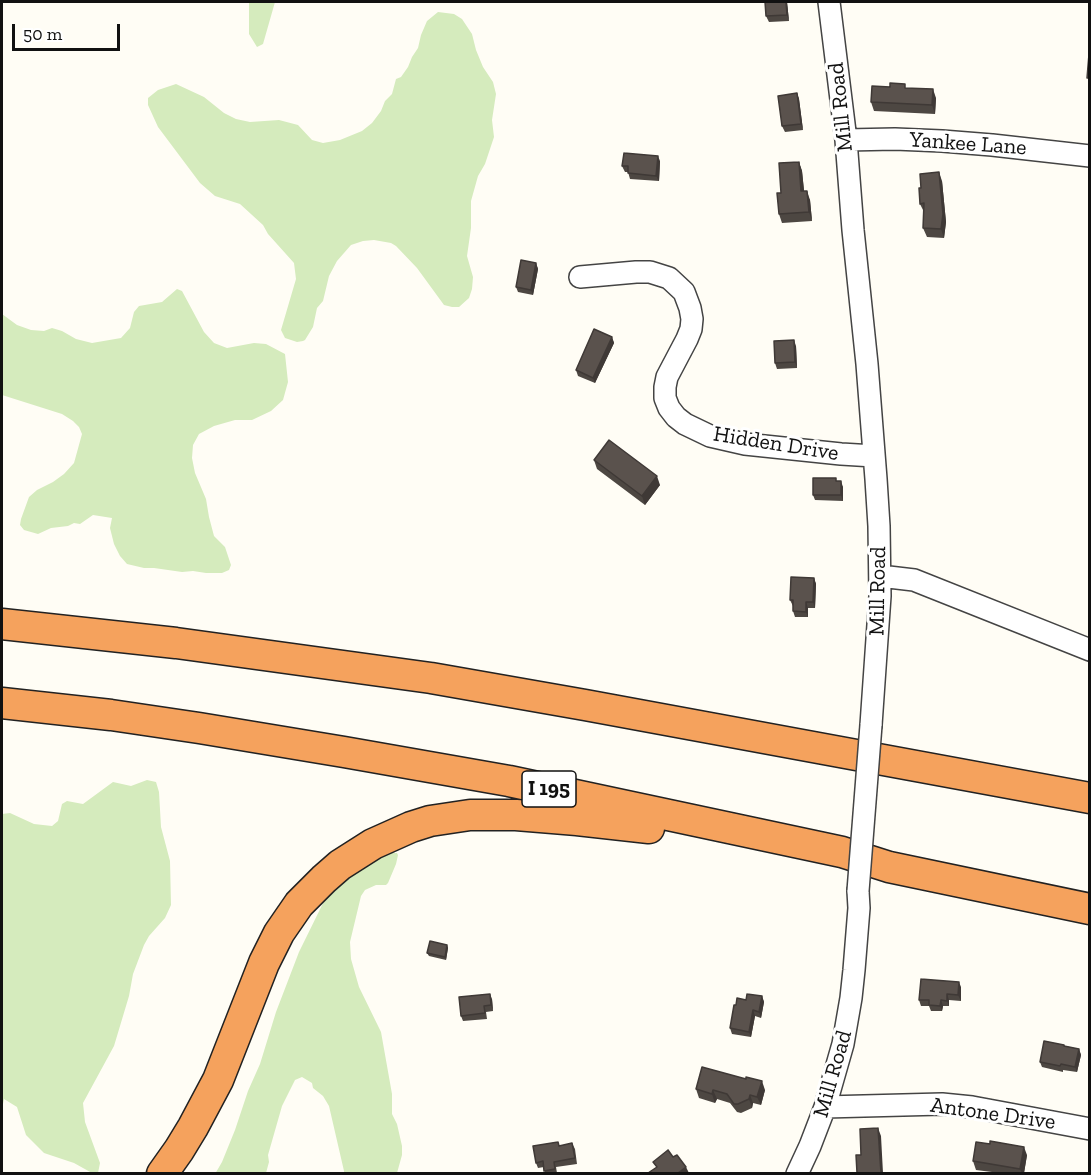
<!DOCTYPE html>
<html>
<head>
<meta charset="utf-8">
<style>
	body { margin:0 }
	#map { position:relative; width:1091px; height:1175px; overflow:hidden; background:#fffdf5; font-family:"Zilla Slab",serif }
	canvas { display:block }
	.frame { position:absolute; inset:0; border:3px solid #111; pointer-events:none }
	.scale { position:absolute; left:12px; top:24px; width:108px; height:27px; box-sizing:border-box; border:3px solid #111; border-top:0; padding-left:8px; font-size:18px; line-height:21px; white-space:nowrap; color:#111; -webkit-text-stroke:4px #fff; paint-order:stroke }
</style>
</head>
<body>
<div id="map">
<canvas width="1091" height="1175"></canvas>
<div class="frame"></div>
<div class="scale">50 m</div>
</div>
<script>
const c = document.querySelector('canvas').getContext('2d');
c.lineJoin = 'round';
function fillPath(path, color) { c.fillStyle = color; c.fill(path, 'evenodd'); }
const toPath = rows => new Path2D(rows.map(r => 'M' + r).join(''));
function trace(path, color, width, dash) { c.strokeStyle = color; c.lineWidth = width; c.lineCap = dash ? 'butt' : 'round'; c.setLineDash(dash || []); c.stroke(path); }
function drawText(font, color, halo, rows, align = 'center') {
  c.font = font + ' "Zilla Slab",serif'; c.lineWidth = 6; c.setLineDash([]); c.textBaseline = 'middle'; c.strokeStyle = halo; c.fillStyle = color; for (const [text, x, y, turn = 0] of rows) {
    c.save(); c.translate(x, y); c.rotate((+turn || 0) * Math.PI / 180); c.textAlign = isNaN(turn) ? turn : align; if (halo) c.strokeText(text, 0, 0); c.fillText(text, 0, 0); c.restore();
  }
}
fillPath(toPath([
	[249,2,275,2,263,44,257,47,249,34],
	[438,12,454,14,462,19,472,34,476,50,483,67,493,82,496,94,492,120,494,137,485,164,478,176,471,201,471,228,467,256,473,277,472,289,469,298,459,307,452,307,444,305,417,268,396,246,391,243,374,240,363,241,351,245,337,261,329,276,323,301,317,308,313,327,305,340,303,341,297,342,285,338,281,330,296,279,294,263,268,234,263,225,240,204,215,196,200,183,158,127,148,105,148,98,158,90,176,84,204,97,224,113,236,119,250,122,279,120,298,125,312,140,323,143,340,140,362,131,372,123,381,111,385,101,392,94,396,79,401,77,408,67,412,57,418,48,421,35,427,21],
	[177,289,182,291,204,332,214,343,227,348,254,343,266,344,285,354,288,382,283,400,271,411,252,420,235,420,214,426,199,434,193,445,192,458,195,473,206,499,209,517,214,536,225,547,231,565,229,570,222,573,206,573,193,571,182,572,154,568,144,568,127,564,120,556,114,544,110,528,112,518,93,515,80,524,74,523,68,526,51,528,38,534,24,530,20,525,21,519,29,497,37,490,53,482,64,474,74,463,82,434,79,427,73,421,62,414,2,395,2,314,17,325,31,330,44,331,52,328,62,331,76,339,92,343,121,338,130,328,134,312,139,306,162,302],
	[147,780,156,782,159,792,161,827,170,861,171,905,165,918,149,936,144,945,133,974,129,996,114,1046,83,1103,85,1122,100,1163,98,1173,92,1173,74,1163,44,1153,26,1135,17,1107,4,1099,2,1109,2,814,10,813,34,824,52,826,58,821,62,804,67,801,83,804,113,782,131,786],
	[366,853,397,853,398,855,396,864,388,883,386,885,376,885,365,890,361,896,350,942,351,959,359,987,381,1032,392,1094,392,1114,397,1124,402,1146,402,1155,397,1173,344,1173,344,1171,329,1106,323,1096,313,1088,312,1083,302,1077,295,1080,282,1106,268,1155,269,1162,266,1173,215,1174,222,1162,235,1130,248,1091,260,1064,276,1012,299,952,329,891]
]), '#d5ebbd');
const minor = toPath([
	[829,2,846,140,853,230,867,364,876,479,879,526,880,596,871,725],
	[846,140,895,139,942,141,992,145,1090,156],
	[580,277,636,272,650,272,669,278,684,292,690,308,692,319,691,329,687,339,667,377,665,387,665,398,669,408,676,417,685,424,710,436,745,444,841,454,874,456],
	[880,576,914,580,1090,650],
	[825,1107,942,1104,972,1107,1090,1129],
	[797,1174,810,1146,825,1107,843,1044,851,998,854,970,859,908,858,891]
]);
const highway = toPath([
	[2,624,176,643,431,678,585,705,1090,798],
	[2,703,111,715,199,728,344,752,509,781,842,852,889,867,1090,909],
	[162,1174,179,1150,193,1127,218,1080,264,963,279,933,299,904,324,879,340,865,373,844,411,827,430,821,470,815,516,815,577,820,649,828]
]);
trace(minor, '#444', 24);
trace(highway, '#222', 33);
trace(minor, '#fff', 21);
trace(highway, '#f5a25d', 30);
const minorBridge = toPath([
	[858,891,871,725]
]);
trace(minorBridge, '#444', 24, []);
trace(minorBridge, '#fff', 21);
fillPath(toPath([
	[787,2,789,21,769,22,766,16],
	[907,88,936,98,935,114,874,111,871,102],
	[797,93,799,99,803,130,785,132,782,126],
	[660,161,659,181,630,179,628,172,625,172,622,166],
	[799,162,802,171,804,191,810,200,812,221,782,223,779,214,781,193],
	[942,181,946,222,944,238,927,237,923,228,924,212,920,204,921,188],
	[536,263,538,269,533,295,518,292,516,287],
	[612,337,614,343,595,383,578,376,576,370],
	[796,346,797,368,777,369,775,363],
	[594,460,660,485,645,505,597,469],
	[837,481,843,487,843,501,815,500,813,495],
	[814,578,816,584,815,608,808,608,808,617,795,617,793,611,793,606,790,600],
	[447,945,448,948,446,960,429,956,427,953],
	[961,987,961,1001,949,1000,949,1006,943,1006,942,1011,931,1011,929,1006,921,1006,919,1000],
	[762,996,764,1002,761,1018,755,1016,751,1037,732,1034,730,1028,736,1005,746,1000],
	[492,999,493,1011,486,1012,487,1019,463,1021,461,1016],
	[1064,1045,1065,1046,1079,1049,1081,1055,1077,1072,1063,1070,1063,1072,1042,1067,1040,1062],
	[696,1089,765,1090,761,1105,753,1103,752,1108,741,1113,737,1112,730,1103,717,1099,715,1103,699,1098],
	[572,1143,575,1149,577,1164,556,1167,557,1173,545,1173,544,1167,538,1168,536,1163,560,1146],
	[1027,1155,1024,1173,1000,1173,976,1170,973,1161]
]), '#4d4742');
fillPath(toPath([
	[786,2,787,2,789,21,787,15],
	[933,89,936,98,935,114,932,105],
	[797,93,799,99,803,130,801,124],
	[658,156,660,161,659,181,656,176],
	[799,162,802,171,805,200,801,191],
	[939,172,942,181,946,222,944,238,941,229],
	[807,191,810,200,812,221,809,212],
	[536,263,538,269,533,295,531,290],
	[612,337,614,343,595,383,593,378],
	[794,340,796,346,797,368,795,362],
	[657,476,660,485,645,505,642,496],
	[841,481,843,487,843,501,841,495],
	[814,578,816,584,815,608,813,602],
	[806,602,808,608,808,617,806,612],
	[447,945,448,948,446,960,445,957],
	[959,982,961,987,961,1001,958,995],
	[490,994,492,999,493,1011,491,1005],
	[947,994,949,1000,949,1006,947,1001],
	[762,996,764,1002,761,1018,759,1012],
	[941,1000,943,1006,942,1011,940,1006],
	[753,1010,755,1016,751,1037,749,1032],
	[1079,1049,1081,1055,1077,1072,1075,1067],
	[762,1081,765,1090,761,1105,757,1097],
	[713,1090,717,1099,715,1103,712,1094],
	[750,1095,753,1103,752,1108,749,1099],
	[878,1128,881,1136,883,1173,881,1173],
	[1024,1147,1027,1155,1024,1173,1022,1173,1020,1169],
	[686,1167,689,1173,678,1173]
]), '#3f3936');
const building = toPath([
	[765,2,786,2,787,15,766,16,765,2],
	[1089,54,1089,78,1087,78,1089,54],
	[890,83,905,84,905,88,933,89,932,105,871,102,872,86,890,87,890,83],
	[797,93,801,124,782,126,778,96,797,93],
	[624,153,658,156,656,176,628,173,628,166,622,166,624,153],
	[799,162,801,191,807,191,809,212,779,214,777,193,781,193,779,163,799,162],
	[939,172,943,214,941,229,923,228,924,203,920,204,919,188,921,188,920,174,939,172],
	[521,260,536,263,531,290,516,287,521,260],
	[594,329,612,337,593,378,576,370,594,329],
	[794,340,795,362,775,363,774,341,794,340],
	[609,440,657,476,642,496,594,460,609,440],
	[813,478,836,478,836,481,841,481,841,495,813,495,813,478],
	[791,577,814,578,813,602,806,602,806,612,793,611,793,600,790,600,791,577],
	[430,941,447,945,445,957,427,953,430,941],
	[921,979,959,982,958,995,947,994,947,1001,941,1000,940,1006,929,1005,929,1000,919,1000,921,979],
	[490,994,491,1005,484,1006,485,1013,461,1016,459,997,490,994],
	[747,994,762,996,759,1012,753,1010,749,1032,730,1028,734,1005,736,1005,737,998,746,1000,747,994],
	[1044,1041,1064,1045,1064,1046,1079,1049,1075,1067,1061,1064,1060,1066,1040,1062,1044,1041],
	[702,1067,746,1079,746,1077,762,1081,757,1097,750,1095,749,1099,738,1104,734,1104,727,1094,713,1090,712,1094,696,1089,702,1067],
	[878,1128,881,1173,857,1173,856,1155,861,1155,860,1129,878,1128],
	[990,1141,1024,1147,1020,1169,973,1161,976,1142,990,1144,990,1141],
	[558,1142,559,1146,572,1143,575,1158,554,1162,555,1169,544,1171,543,1161,536,1163,533,1146,558,1142],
	[668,1150,673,1157,677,1155,686,1167,678,1173,648,1173,657,1167,653,1162,668,1150]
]);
fillPath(building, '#5a524d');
trace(building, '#3f3936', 1.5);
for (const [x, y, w] of [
	[549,789,54]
]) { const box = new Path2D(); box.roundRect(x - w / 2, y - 18, w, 36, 4.5); c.fillStyle = '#fff'; c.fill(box); trace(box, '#111', 1.5); }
drawText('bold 21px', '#111', null, [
	["I 195",549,789]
]);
drawText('22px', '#111', '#fff', [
	["Mill Road",841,107,-96],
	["Yankee Lane",968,144,4],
	["Hidden Drive",776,444,9],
	["Mill Road",878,591,-89],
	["Mill Road",833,1074,-74],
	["Antone Drive",993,1114,8]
]);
</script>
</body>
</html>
